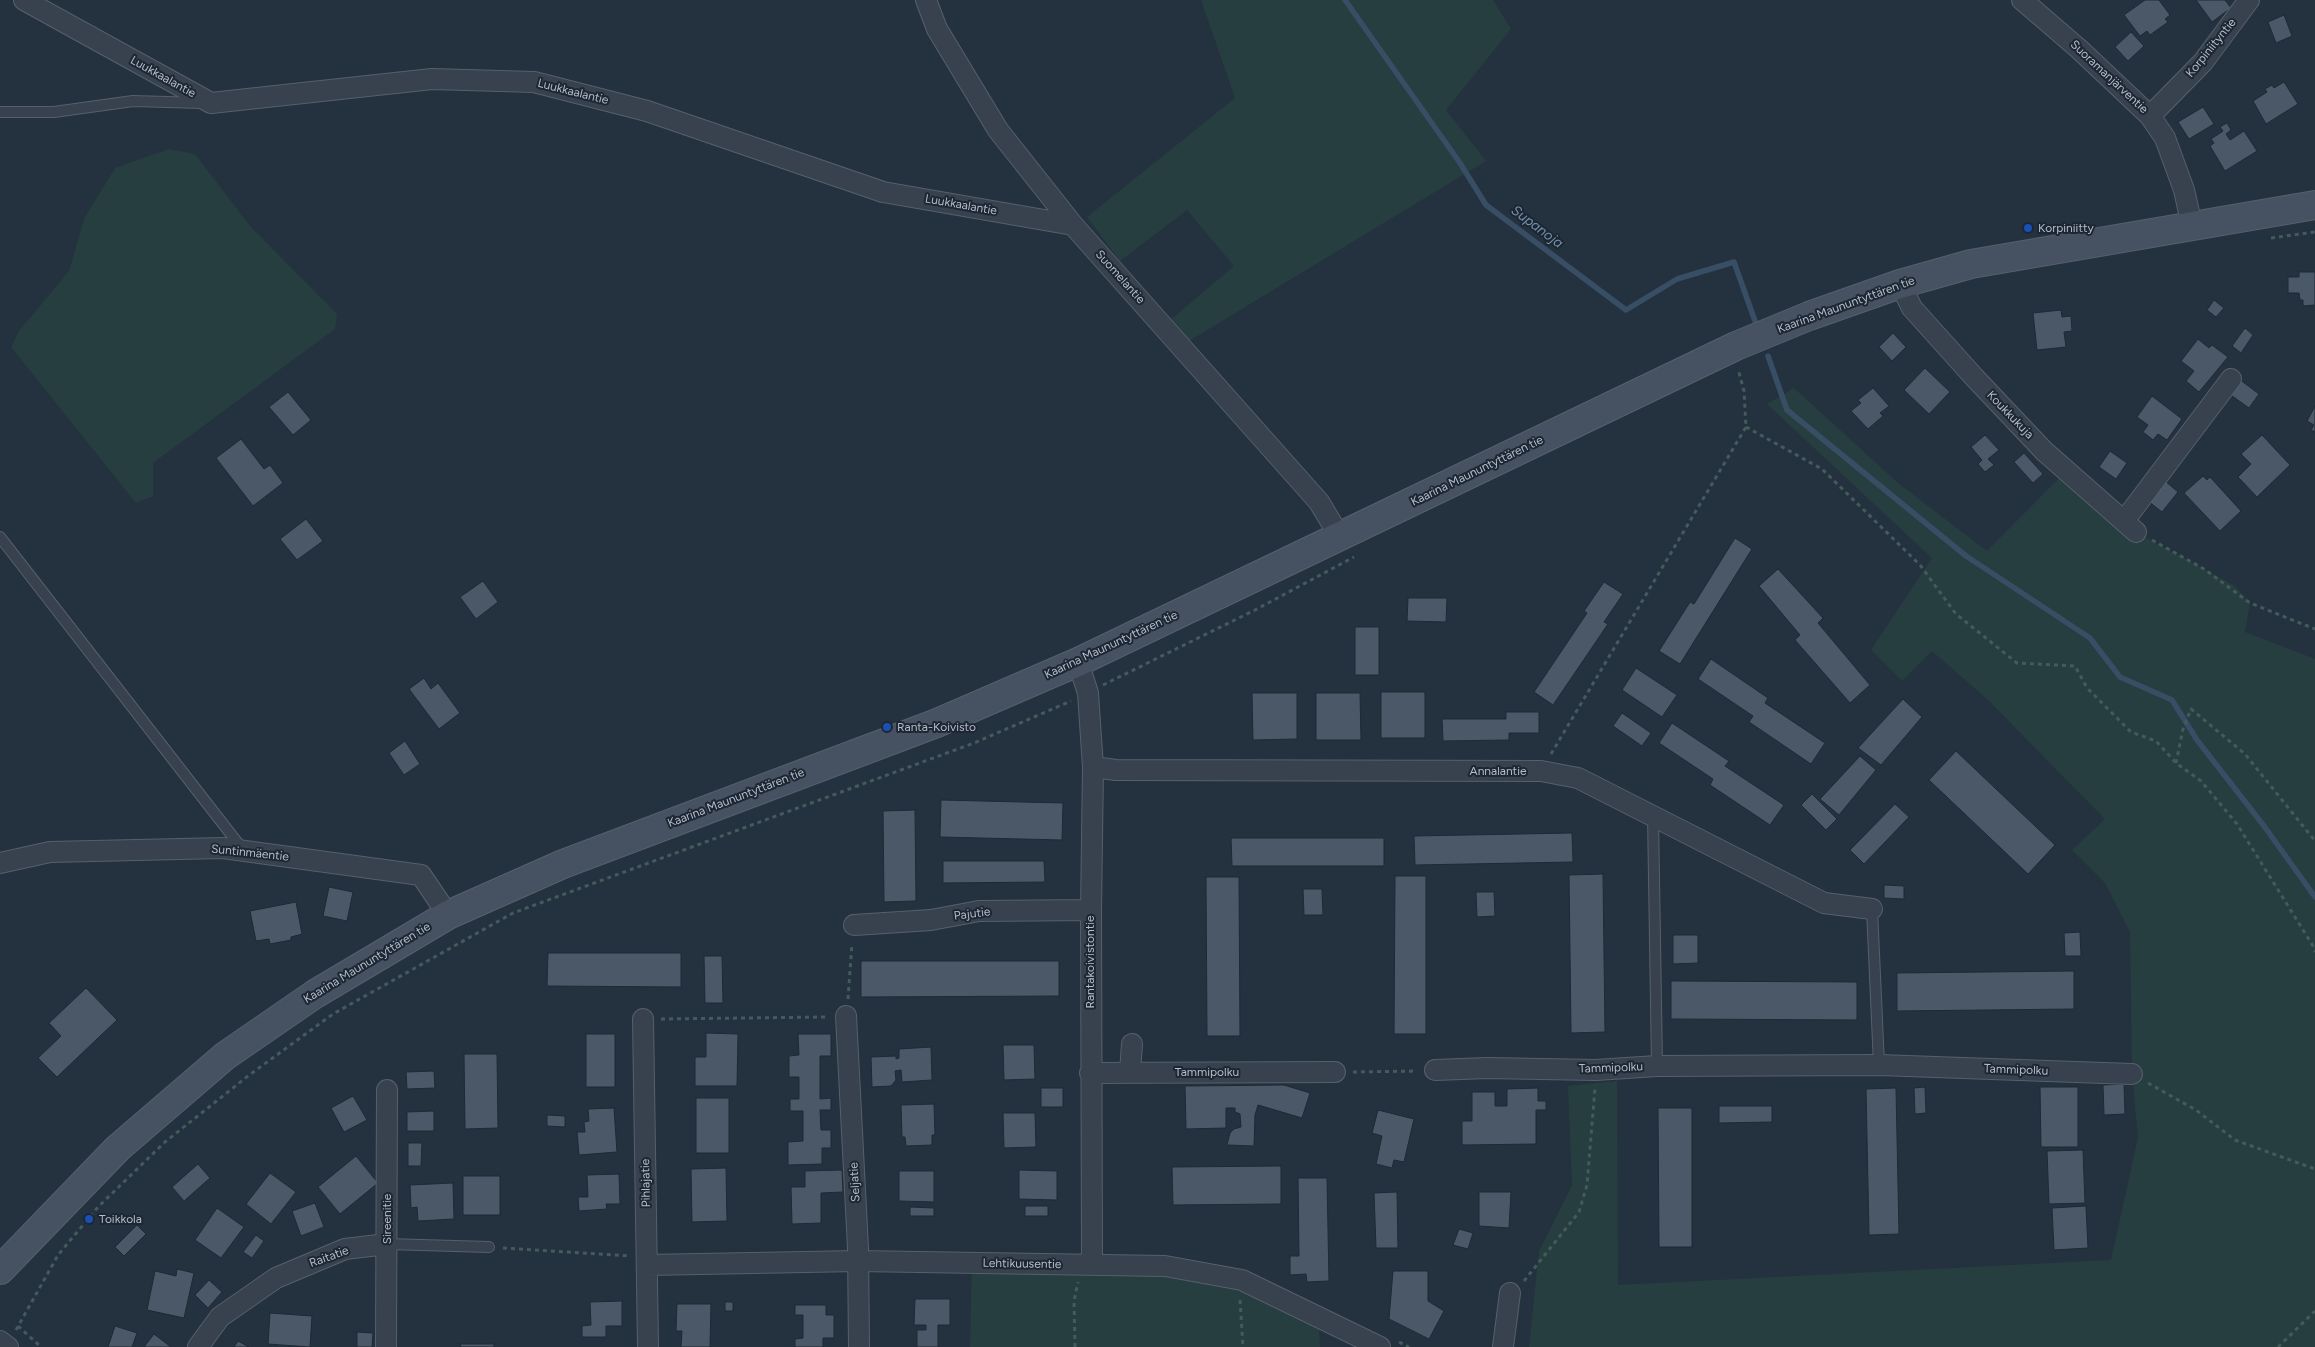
<!DOCTYPE html>
<html>
<head>
<meta charset="utf-8">
<style>
	body { margin:0 }
	canvas { display:block; background:#24313e }
</style>
</head>
<body>
<canvas width="2315" height="1347"></canvas>
<script>
const c = document.querySelector('canvas').getContext('2d');
c.lineJoin = 'round';
function fillPath(path, color) { c.fillStyle = color; c.fill(path, 'evenodd'); }
const toPath = rows => new Path2D(rows.map(r => 'M' + r).join(''));
function trace(path, color, width, dash) { c.strokeStyle = color; c.lineWidth = width; c.lineCap = dash ? 'butt' : 'round'; c.setLineDash(dash || []); c.stroke(path); }
function drawText(font, color, halo, rows, align = 'center') {
  c.font = font + ' Figtree,sans-serif'; c.lineWidth = 4; c.setLineDash([]); c.textBaseline = 'middle'; c.strokeStyle = halo; c.fillStyle = color; for (const [text, x, y, turn = 0] of rows) {
    c.save(); c.translate(x, y); c.rotate((+turn || 0) * Math.PI / 180); c.textAlign = isNaN(turn) ? turn : align; if (halo) c.strokeText(text, 0, 0); c.fillText(text, 0, 0); c.restore();
  }
}
fillPath(toPath([
	[1201,0,1493,0,1511,29,1446,110,1486,161,1189,341,1169,321,1234,266,1187,210,1120,261,1087,217,1235,98],
	[169,149,195,154,250,226,337,314,335,329,153,463,153,496,136,503,11,347,19,331,69,271,84,219,115,168],
	[1794,388,1898,483,1987,551,2067,470,2136,532,2235,586,2250,603,2245,632,2315,659,2315,1347,1529,1347,1539,1251,1572,1185,1568,1086,1617,1081,1618,1285,2111,1260,2138,1137,2132,1074,2130,932,2105,883,2072,850,2105,819,1988,700,1932,651,1902,681,1871,650,1932,558,1767,404],
	[972,1264,1215,1273,1318,1315,1320,1347,970,1347]
]), '#263e3f');
trace(toPath([
	[1345,0,1460,163,1486,205,1626,310,1677,279,1734,262,1755,321],
	[1768,356,1787,410,1966,556,2090,638,2120,677,2172,700,2197,740,2264,826,2315,897]
]), '#384e65', 5.5);
const building = toPath([
	[2145,0,2159,0,2170,15,2165,19,2168,22,2150,35,2147,31,2140,36,2124,15,2145,0],
	[2196,0,2225,0,2231,8,2212,22,2196,0],
	[2284,15,2292,36,2276,43,2268,22,2284,15],
	[2131,32,2144,46,2128,61,2115,47,2131,32],
	[2284,82,2298,104,2266,124,2253,101,2267,92,2265,89,2272,85,2274,88,2284,82],
	[2203,107,2214,124,2189,139,2178,122,2203,107],
	[2227,123,2231,130,2226,134,2230,140,2244,131,2257,151,2225,171,2210,146,2214,143,2211,139,2223,131,2220,127,2227,123],
	[2299,272,2315,272,2315,305,2303,306,2303,300,2300,300,2299,293,2288,293,2288,277,2299,277,2299,272],
	[2214,300,2224,308,2216,317,2207,310,2214,300],
	[2061,310,2062,317,2071,316,2072,331,2064,332,2066,347,2037,350,2033,313,2061,310],
	[2245,328,2253,335,2241,353,2232,346,2245,328],
	[1893,333,1906,347,1892,361,1879,347,1893,333],
	[2198,339,2209,348,2212,345,2228,357,2199,392,2186,381,2194,371,2181,361,2198,339],
	[1925,368,1950,392,1929,414,1904,390,1925,368],
	[2239,379,2259,394,2249,408,2228,393,2239,379],
	[1873,388,1889,406,1880,413,1883,416,1868,429,1851,411,1861,403,1858,400,1873,388],
	[288,392,311,420,293,435,269,407,288,392],
	[2152,396,2182,419,2167,440,2158,434,2153,440,2143,432,2148,425,2137,417,2152,396],
	[2315,406,2315,432,2311,430,2314,425,2307,421,2315,406],
	[1985,435,1999,450,1988,459,1994,465,1985,472,1978,464,1982,460,1971,447,1985,435],
	[2262,435,2290,465,2257,497,2238,477,2251,464,2241,454,2262,435],
	[241,439,264,469,270,465,283,483,253,506,216,458,241,439],
	[2110,451,2127,463,2116,479,2099,467,2110,451],
	[2024,453,2043,474,2033,483,2014,462,2024,453],
	[2203,476,2207,480,2210,477,2241,511,2220,531,2184,493,2203,476],
	[2164,480,2178,492,2162,512,2148,501,2164,480],
	[306,519,323,541,297,560,280,539,306,519],
	[1735,538,1752,549,1680,664,1659,651,1690,602,1694,604,1735,538],
	[1778,569,1823,618,1818,623,1870,685,1850,703,1795,640,1800,635,1759,586,1778,569],
	[483,581,498,602,476,619,460,597,483,581],
	[1604,582,1623,594,1604,622,1608,624,1553,705,1534,692,1587,613,1584,611,1604,582],
	[1408,598,1447,598,1446,622,1407,621,1408,598],
	[1355,627,1379,627,1379,675,1355,675,1355,627],
	[1711,659,1768,698,1765,703,1825,743,1811,764,1749,722,1753,716,1698,679,1711,659],
	[1636,668,1677,695,1662,717,1622,690,1636,668],
	[424,678,431,689,438,683,460,713,439,729,409,689,424,678],
	[1381,692,1425,692,1425,738,1381,738,1381,692],
	[1252,693,1297,693,1297,739,1253,740,1252,693],
	[1316,693,1360,693,1361,740,1316,740,1316,693],
	[1903,699,1922,717,1881,765,1858,748,1903,699],
	[1506,712,1539,712,1539,733,1509,733,1509,740,1443,741,1442,719,1506,719,1506,712],
	[1622,713,1651,733,1642,746,1613,726,1622,713],
	[1672,723,1729,761,1725,766,1784,805,1770,825,1710,785,1713,779,1659,743,1672,723],
	[405,741,420,764,404,775,389,753,405,741],
	[1956,751,2055,845,2028,874,1929,780,1956,751],
	[1860,756,1876,770,1839,815,1820,799,1860,756],
	[1812,794,1837,819,1826,830,1801,805,1812,794],
	[941,800,1063,803,1062,840,940,837,941,800],
	[1895,804,1909,817,1864,864,1850,850,1895,804],
	[915,810,916,901,884,902,883,811,915,810],
	[1572,833,1573,862,1415,865,1414,836,1572,833],
	[1231,838,1384,838,1384,866,1232,866,1231,838],
	[943,861,1044,861,1045,882,943,883,943,861],
	[1603,874,1605,1032,1571,1033,1569,875,1603,874],
	[1395,876,1426,876,1426,1034,1394,1034,1395,876],
	[1206,877,1239,877,1240,1036,1207,1036,1206,877],
	[1884,885,1904,886,1904,899,1884,898,1884,885],
	[329,887,353,892,347,921,323,916,329,887],
	[1303,889,1322,889,1323,915,1304,915,1303,889],
	[1476,892,1494,892,1495,916,1477,917,1476,892],
	[296,902,302,934,291,937,291,940,270,944,269,939,256,941,250,911,296,902],
	[2080,932,2081,956,2065,956,2064,933,2080,932],
	[1673,935,1698,935,1698,963,1673,964,1673,935],
	[548,953,681,953,681,987,547,986,548,953],
	[704,956,722,956,723,1003,705,1003,704,956],
	[861,961,1059,961,1059,996,861,997,861,961],
	[2074,971,2074,1009,1897,1011,1897,973,2074,971],
	[1671,981,1857,982,1857,1020,1671,1019,1671,981],
	[86,988,117,1020,57,1077,38,1058,61,1036,49,1023,86,988],
	[706,1033,738,1034,737,1086,695,1086,695,1057,706,1057,706,1033],
	[586,1034,615,1034,615,1087,586,1087,586,1034],
	[798,1034,831,1034,831,1056,820,1056,820,1099,831,1098,831,1110,820,1110,821,1130,831,1130,831,1148,822,1148,822,1164,788,1165,788,1142,803,1141,803,1111,790,1111,790,1099,799,1099,799,1077,789,1077,789,1056,799,1055,798,1034],
	[1003,1045,1034,1045,1035,1079,1004,1080,1003,1045],
	[931,1047,932,1080,902,1082,901,1070,895,1071,896,1080,891,1086,872,1087,871,1057,896,1056,896,1059,899,1058,899,1049,931,1047],
	[464,1054,497,1054,498,1128,465,1129,464,1054],
	[434,1071,435,1088,407,1089,406,1072,434,1071],
	[2124,1084,2125,1114,2104,1115,2103,1085,2124,1084],
	[1284,1085,1310,1093,1302,1118,1258,1105,1255,1115,1254,1146,1227,1145,1230,1133,1234,1129,1241,1127,1240,1114,1235,1112,1235,1108,1226,1108,1226,1128,1186,1129,1185,1086,1284,1085],
	[1925,1087,1926,1113,1915,1114,1914,1088,1925,1087],
	[2040,1087,2078,1087,2078,1147,2041,1147,2040,1087],
	[1041,1088,1063,1088,1063,1107,1041,1107,1041,1088],
	[1538,1088,1538,1101,1546,1101,1546,1110,1536,1110,1536,1144,1462,1145,1462,1121,1472,1121,1472,1092,1495,1092,1495,1106,1507,1106,1507,1089,1538,1088],
	[1896,1088,1899,1234,1869,1235,1866,1089,1896,1088],
	[353,1096,367,1120,344,1132,331,1108,353,1096],
	[696,1098,729,1098,729,1153,696,1153,696,1098],
	[934,1104,935,1135,932,1135,932,1145,906,1146,905,1137,902,1137,901,1105,934,1104],
	[1719,1106,1772,1106,1772,1122,1719,1123,1719,1106],
	[614,1108,617,1152,579,1155,577,1132,585,1132,584,1122,589,1121,588,1109,614,1108],
	[1658,1108,1692,1108,1692,1247,1659,1247,1658,1108],
	[1378,1110,1414,1119,1404,1162,1394,1160,1392,1168,1376,1164,1382,1136,1372,1133,1378,1110],
	[434,1111,434,1131,407,1131,407,1112,434,1111],
	[1003,1113,1035,1113,1036,1147,1004,1148,1003,1113],
	[547,1115,565,1116,565,1127,547,1126,547,1115],
	[408,1143,422,1143,421,1166,408,1166,408,1143],
	[2083,1150,2085,1203,2049,1204,2047,1151,2083,1150],
	[356,1156,378,1183,340,1214,318,1187,356,1156],
	[198,1164,210,1178,184,1201,172,1187,198,1164],
	[1281,1166,1281,1204,1173,1205,1172,1167,1281,1166],
	[726,1168,727,1221,692,1222,691,1169,726,1168],
	[842,1170,843,1192,821,1193,821,1223,792,1224,791,1187,805,1187,805,1171,842,1170],
	[1019,1170,1057,1171,1057,1200,1019,1199,1019,1170],
	[899,1171,934,1171,934,1202,899,1201,899,1171],
	[270,1173,296,1192,271,1224,246,1204,270,1173],
	[619,1174,620,1204,606,1204,607,1209,579,1211,578,1197,588,1197,587,1175,619,1174],
	[463,1176,500,1176,500,1215,463,1215,463,1176],
	[1298,1178,1327,1178,1329,1281,1307,1282,1306,1274,1290,1275,1290,1256,1299,1256,1298,1178],
	[453,1183,454,1219,418,1221,417,1207,411,1208,410,1185,453,1183],
	[1397,1192,1398,1248,1376,1248,1374,1193,1397,1192],
	[1479,1192,1511,1192,1509,1228,1479,1226,1479,1192],
	[315,1203,324,1227,301,1236,292,1211,315,1203],
	[1025,1206,1048,1206,1048,1216,1025,1216,1025,1206],
	[2086,1206,2088,1248,2054,1250,2052,1208,2086,1206],
	[910,1207,934,1208,934,1216,910,1216,910,1207],
	[217,1208,244,1227,221,1258,195,1240,217,1208],
	[137,1225,146,1234,124,1256,115,1247,137,1225],
	[1459,1229,1473,1233,1468,1249,1453,1245,1459,1229],
	[256,1235,264,1241,252,1258,243,1252,256,1235],
	[177,1269,194,1273,184,1318,147,1310,155,1271,176,1276,177,1269],
	[1393,1271,1428,1271,1428,1301,1444,1311,1429,1339,1389,1319,1393,1271],
	[209,1280,222,1292,208,1308,195,1295,209,1280],
	[915,1299,950,1299,950,1325,938,1325,938,1347,917,1347,917,1330,926,1330,926,1325,914,1325,915,1299],
	[622,1301,622,1326,606,1326,606,1337,582,1337,582,1326,591,1325,590,1302,622,1301],
	[725,1302,733,1302,733,1311,725,1311,725,1302],
	[677,1304,711,1304,710,1347,681,1347,682,1331,676,1331,677,1304],
	[795,1305,826,1305,826,1315,834,1315,834,1338,823,1338,823,1347,795,1347,795,1339,803,1338,803,1315,795,1315,795,1305],
	[270,1313,312,1316,310,1347,268,1344,270,1313],
	[115,1326,137,1333,132,1347,108,1347,115,1326],
	[357,1332,373,1333,372,1347,357,1347,357,1332],
	[154,1334,171,1347,144,1347,154,1334],
	[238,1341,249,1347,234,1347,238,1341],
	[460,1344,494,1344,494,1347,461,1347,460,1344]
]);
fillPath(building, '#4a5867');
trace(building, '#1f2935', 1);
const lane = toPath([
	[0,112,54,112,133,101,202,103],
	[0,537,244,851],
	[1653,816,1657,1066],
	[1872,909,1879,1065],
	[387,1244,489,1247]
]);
const street = toPath([
	[24,0,211,103,432,79,534,82,647,111,883,192,1073,225],
	[926,0,937,29,998,130,1073,225,1319,502,1340,537],
	[2022,0,2079,49,2150,116,2165,138,2184,190,2192,226],
	[2150,116,2203,62,2249,0],
	[1900,284,1912,308,1974,377,2044,451,2136,532],
	[2124,521,2231,379],
	[1078,662,1088,693,1093,767,1091,910,1092,1264],
	[1093,767,1116,770,1541,771,1578,778,1824,903,1872,909],
	[0,863,50,852,223,848,421,875,448,915],
	[854,925,931,920,979,911,1091,910],
	[846,1016,858,1248,859,1347],
	[643,1019,648,1347],
	[1435,1070,1487,1068,1596,1070,1657,1066,1879,1065,2132,1074],
	[1130,1072,1132,1044],
	[1090,1073,1335,1072],
	[647,1265,858,1261,1165,1266,1242,1280,1380,1347],
	[0,1341,8,1347],
	[198,1347,220,1317,276,1278,345,1249,387,1244],
	[386,1347,387,1090],
	[1503,1347,1510,1293]
]);
const secondary = toPath([
	[0,1270,118,1148,225,1056,315,994,448,915,563,864,937,723,1078,662,1736,346,1809,316,1900,284,1971,264,2315,205]
]);
trace(lane, '#56606c', 12);
trace(street, '#56606c', 22);
trace(secondary, '#56606c', 30);
trace(toPath([
	[2271,238,2315,232],
	[1746,427,1822,469,1920,565,1956,614,2017,663,2075,666,2087,688,2131,732,2156,741,2176,763,2201,781,2237,824,2313,946,2315,952],
	[2152,540,2204,569,2250,603,2315,629],
	[1103,685,1255,610,1354,557],
	[1551,754,1746,427,1744,391,1738,369],
	[2176,763,2183,729,2191,709,2245,754,2315,841],
	[848,999,852,943],
	[661,1019,827,1017],
	[1353,1072,1417,1071],
	[2148,1083,2196,1110,2235,1140,2315,1169],
	[503,1248,629,1256],
	[1524,1281,1579,1212,1587,1185,1595,1088],
	[1240,1300,1243,1347],
	[18,1326,41,1347],
	[16,1330,58,1255,98,1207,165,1142,248,1076,333,1014,513,913,974,743,1071,701],
	[1399,1342,1409,1347],
	[1075,1347,1074,1301,1078,1282],
	[2278,1347,2315,1311]
]), '#445b5c', 3, [4, 4]);
trace(lane, '#38424e', 10);
trace(street, '#38424e', 20);
trace(secondary, '#465261', 28);
for (const [x, y, r, color] of [
	[2028,228,5,"#1a4fb4"],
	[887,727,5,"#1a4fb4"],
	[89,1219,5,"#1a4fb4"]
]) { const dot = new Path2D(); dot.arc(x, y, r, 0, 2 * Math.PI); c.fillStyle = color; c.fill(dot); trace(dot, '#1d2733', 2); }
drawText('12px', '#b4bdc9', '#1d2733', [
	["Korpiniityntie",2211,48,-51],
	["Luukkaalantie",163,77,29],
	["Suoramanjärventie",2109,77,43],
	["Luukkaalantie",573,92,14],
	["Luukkaalantie",961,205,10],
	["Suomelantie",1120,277,48],
	["Kaarina Maununtyttären tie",1846,305,-20],
	["Koukkukuja",2010,415,46],
	["Kaarina Maununtyttären tie",1477,471,-26],
	["Kaarina Maununtyttären tie",1111,645,-25],
	["Annalantie",1498,771],
	["Kaarina Maununtyttären tie",736,798,-21],
	["Suntinmäentie",250,853,6],
	["Pajutie",972,914,-7],
	["Rantakoivistontie",1090,962,-90],
	["Kaarina Maununtyttären tie",367,963,-31],
	["Tammipolku",1611,1068,-2],
	["Tammipolku",2016,1070,2],
	["Tammipolku",1207,1072],
	["Seljatie",855,1182,-93],
	["Pihlajatie",646,1183,-91],
	["Sireenitie",387,1219,-90],
	["Raitatie",329,1257,-20],
	["Lehtikuusentie",1022,1264,1]
]);
drawText('12px', '#b4bdc9', '#1d2733', [
	["Korpiniitty",2038,228],
	["Ranta-Koivisto",897,727],
	["Toikkola",99,1219]
], 'left');
drawText('italic 14px', '#7490ac', '#1d2733', [
	["Supanoja",1537,227,37]
]);
</script>
</body>
</html>
